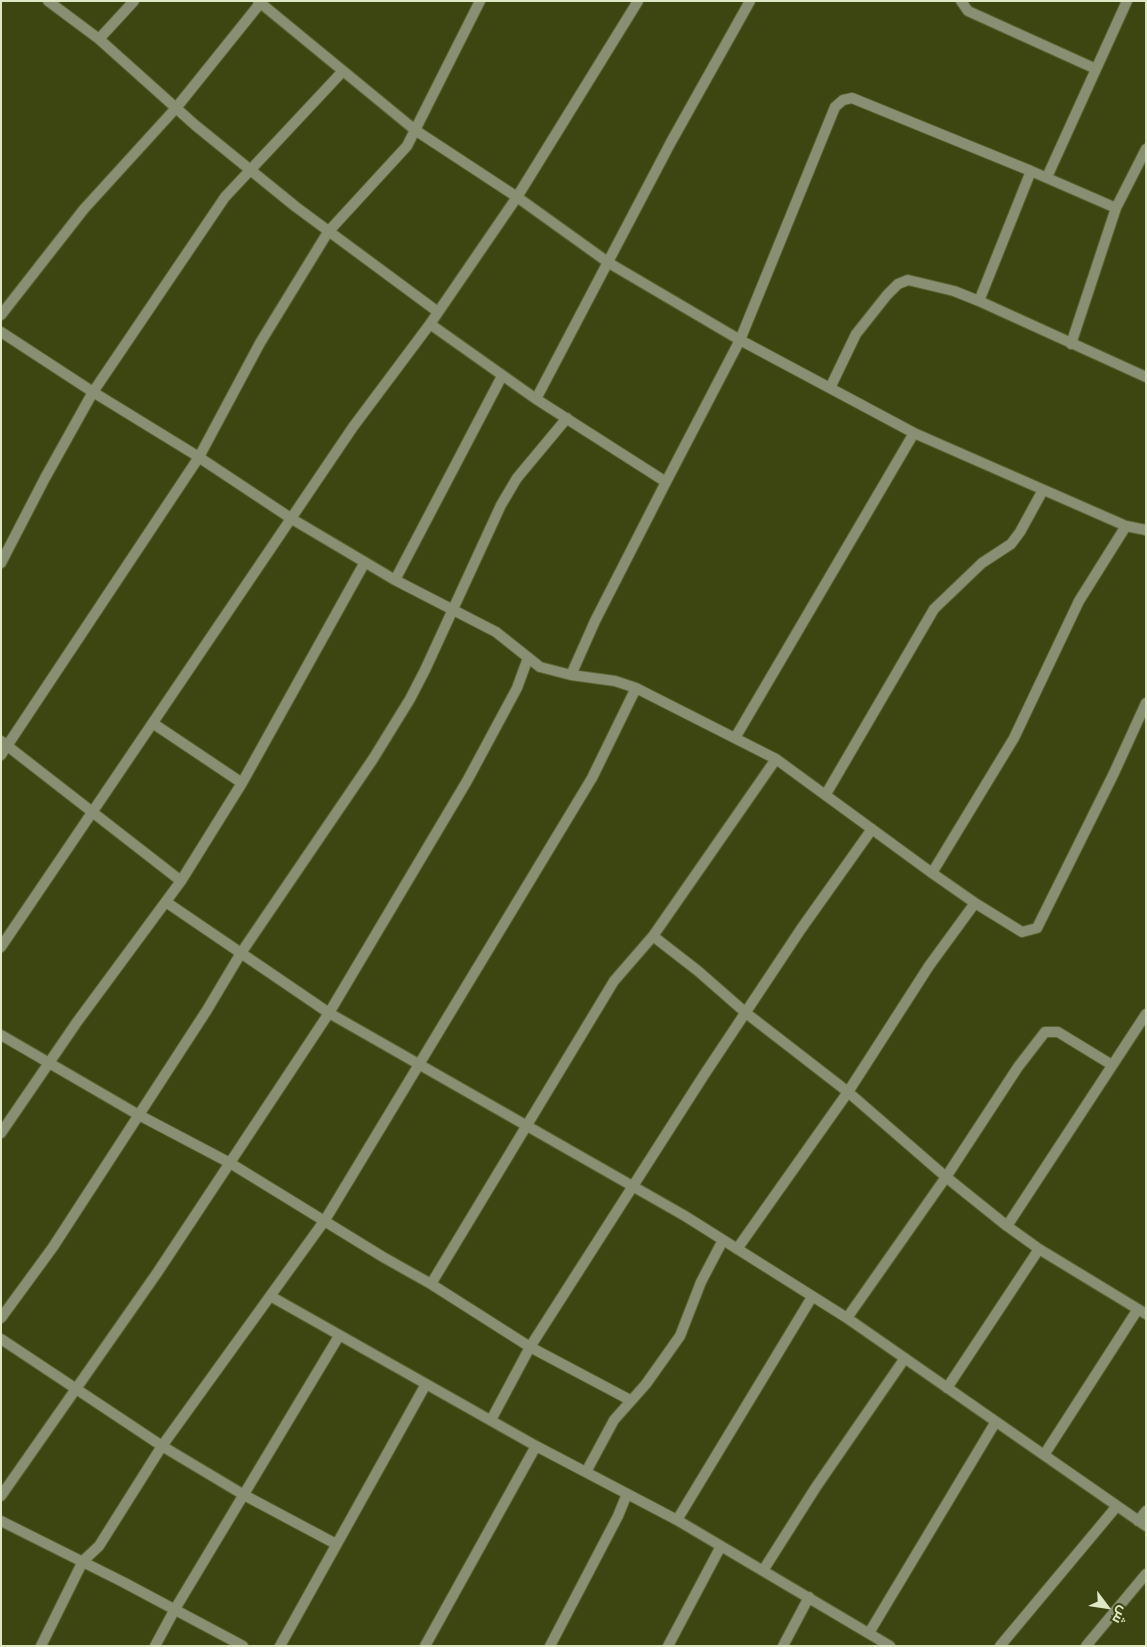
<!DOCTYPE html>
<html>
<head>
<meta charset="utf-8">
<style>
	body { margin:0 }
	#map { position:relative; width:1147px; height:1647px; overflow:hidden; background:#3d4611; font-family:"Fira Sans Condensed",Cairo,sans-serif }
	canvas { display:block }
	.frame { position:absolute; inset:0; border:2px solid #dfe8c5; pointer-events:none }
	.north { position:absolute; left:1082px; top:1582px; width:50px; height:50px; -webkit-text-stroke:4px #3d4611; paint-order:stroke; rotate:121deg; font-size:14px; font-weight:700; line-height:20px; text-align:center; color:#dfe8c5 }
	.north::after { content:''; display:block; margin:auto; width:18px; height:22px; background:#dfe8c5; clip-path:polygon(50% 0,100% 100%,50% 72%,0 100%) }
</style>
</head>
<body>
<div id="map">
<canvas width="1147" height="1647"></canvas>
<div class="frame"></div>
<div class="north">ش</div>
</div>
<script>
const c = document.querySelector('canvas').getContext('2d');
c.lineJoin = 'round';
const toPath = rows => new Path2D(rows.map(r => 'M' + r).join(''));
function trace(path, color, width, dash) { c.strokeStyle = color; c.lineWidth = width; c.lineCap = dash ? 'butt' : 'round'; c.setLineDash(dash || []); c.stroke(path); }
const street = toPath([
	[48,1,99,39,195,125,296,207,438,312],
	[258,1,415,130,517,197,638,1],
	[961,1,968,11,1096,69],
	[99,39,134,1],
	[1047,177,1127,1],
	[979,301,1031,171],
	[1,315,84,209,176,108,262,1],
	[430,324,517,197,609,263,740,340,914,433,1126,526],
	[1,332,93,392,194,454,292,519,395,580,496,632,540,667,571,675,615,681,636,688,776,759,932,873,975,903,1022,932,1037,928,1114,773,1146,703],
	[1071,344,1116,208,1146,149],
	[830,388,856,334,887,295,898,284,908,280,954,291,979,301,1146,377],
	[536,399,666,482,595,621,571,675],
	[666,482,740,340,835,107,843,100,852,98,1031,171,1116,208],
	[1,563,45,478,93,392,225,197,343,71],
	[395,580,502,376],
	[154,724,242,783],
	[735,738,914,433],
	[1,741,181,881],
	[1,755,199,457,260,343,328,232,407,146,480,1],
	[826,794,934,609,982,563,1011,544,1020,532,1043,490],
	[932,873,1014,738,1079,601,1126,526,1146,530],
	[166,902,329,1013,685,1216,847,1318,1146,1526],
	[653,936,698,971,746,1013,848,1092,946,1177,1007,1226,1039,1249,1146,1314],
	[1,947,353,427,430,324,536,399,671,142,750,1],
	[1,1035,137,1114,230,1163,383,1257,431,1284,530,1347,630,1400],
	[1,1133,77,1022,181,881,242,783,365,562],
	[1007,1226,1146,1014],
	[737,1249,848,1092,929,966,975,903],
	[431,1284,614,981,653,936,776,759],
	[272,1297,536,1446,677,1520,890,1646],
	[1,1318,53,1247,207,1010,241,953,373,759,410,699,425,670,501,505,517,478,567,418],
	[847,1318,946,1177,1018,1067,1045,1032,1058,1032,1112,1065],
	[1,1339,162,1446,244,1495,336,1544],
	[947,1388,1039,1249],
	[491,1420,530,1347,704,1075,801,929,872,829],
	[1044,1455,1138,1309],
	[586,1472,614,1420,646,1384,680,1336,701,1282,723,1240],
	[1,1496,157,1273,329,1013,467,781,517,688,528,658],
	[677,1520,812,1297],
	[1,1521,123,1582,243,1646],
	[1138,1521,1146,1511],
	[764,1569,816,1487,905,1358],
	[869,1633,995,1423],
	[41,1646,83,1561,99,1546,162,1446,325,1220,592,778,636,688],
	[155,1646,175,1609,339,1336],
	[280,1646,426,1384],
	[425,1646,536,1446],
	[550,1646,618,1516,627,1494],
	[668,1646,721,1546],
	[783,1646,809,1597],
	[1000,1646,1117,1506],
	[1086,1646,1146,1574]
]);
trace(street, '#5a6331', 12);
trace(street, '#898f73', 10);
</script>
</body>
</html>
